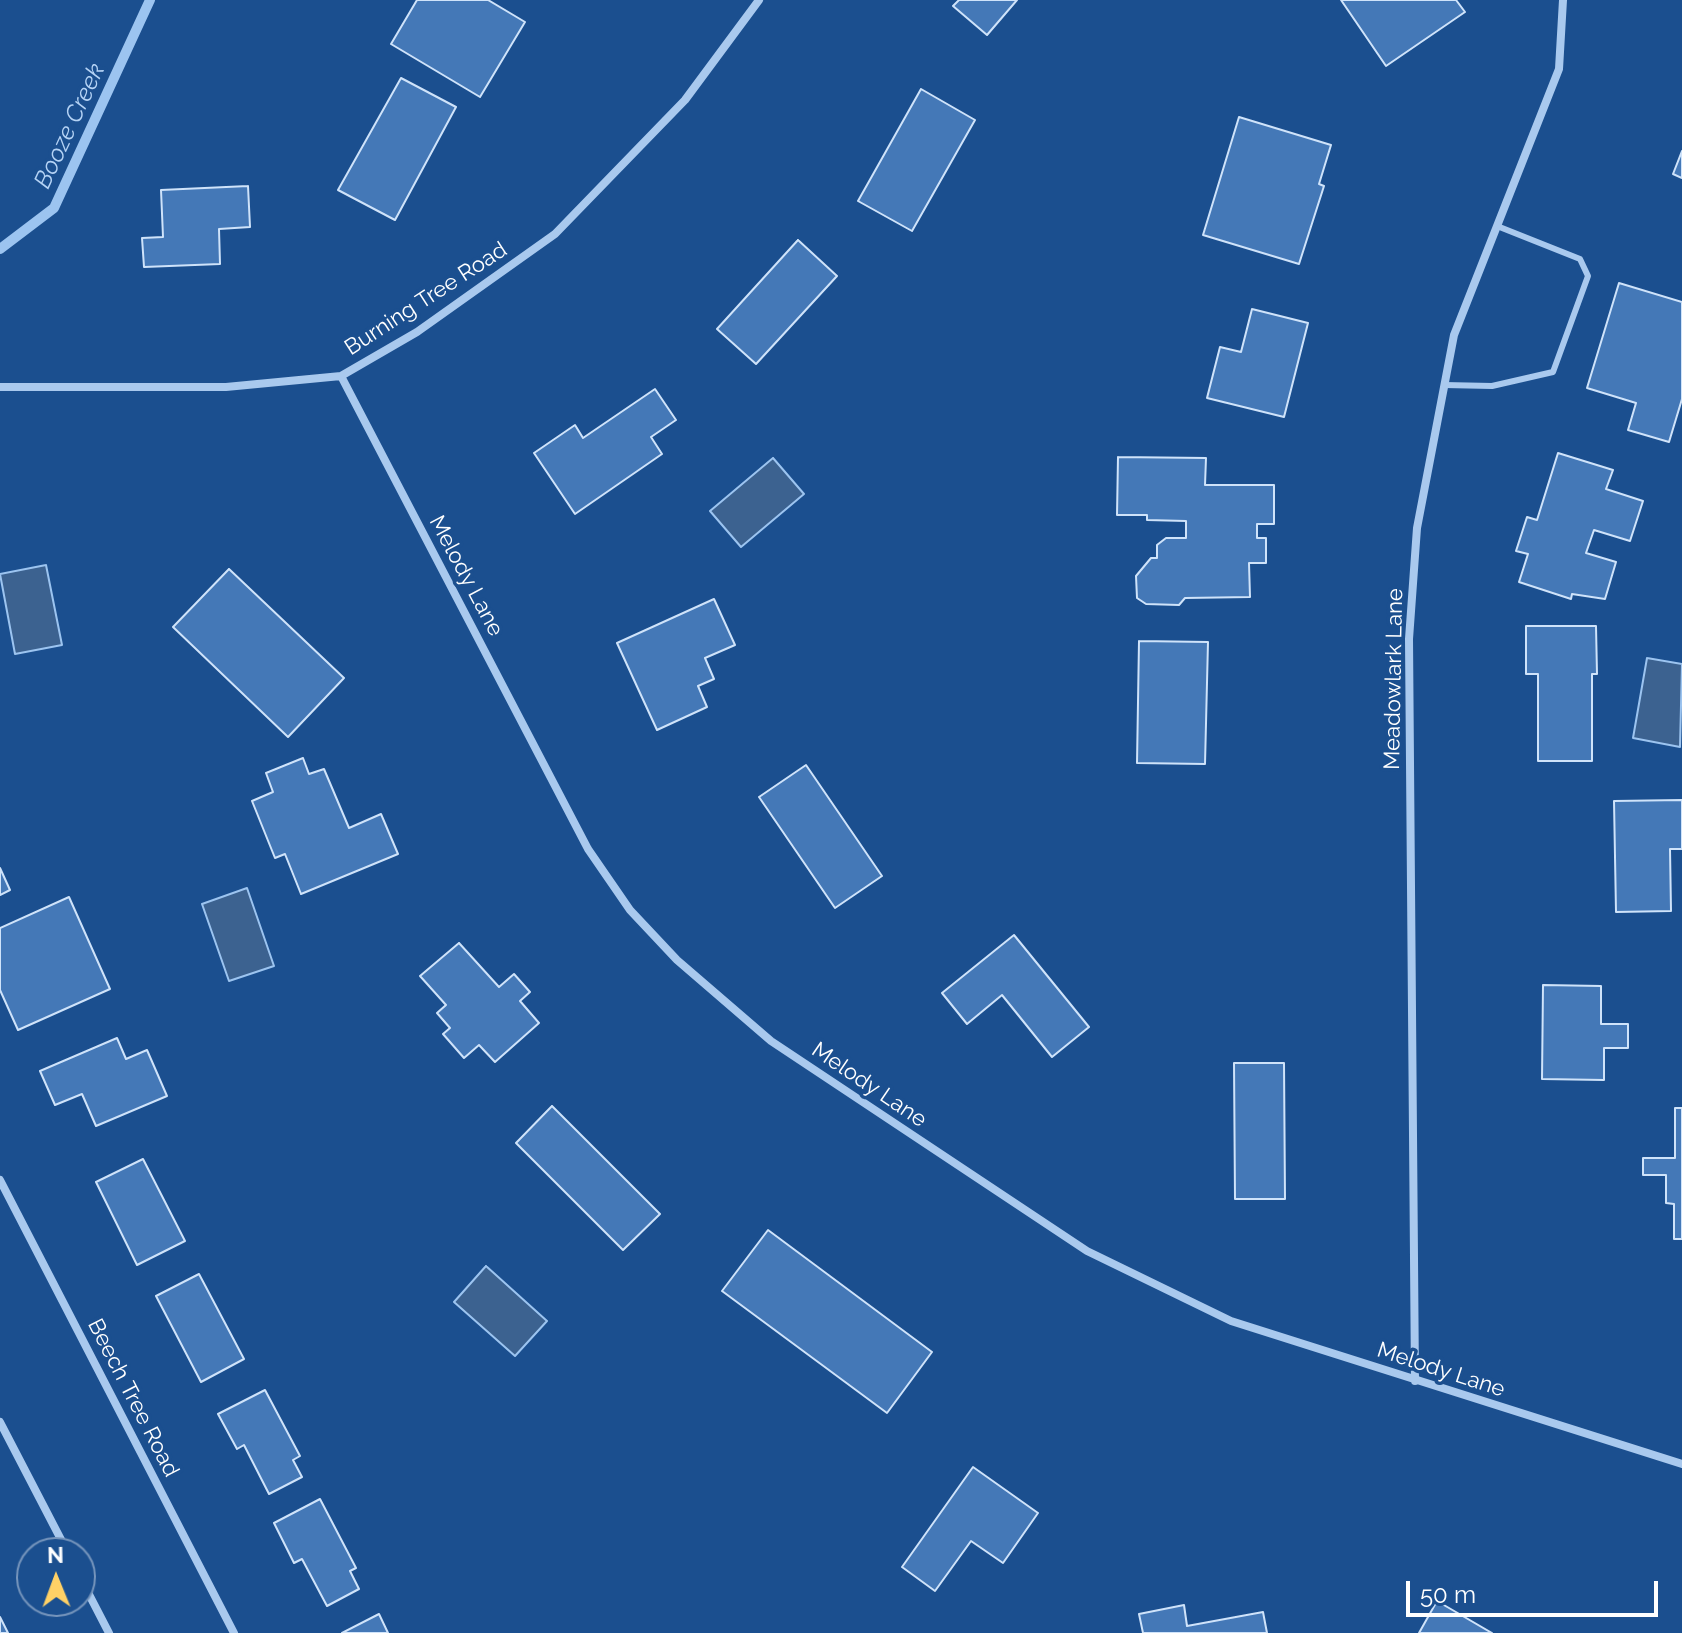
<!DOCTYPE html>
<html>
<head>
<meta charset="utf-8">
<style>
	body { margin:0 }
	#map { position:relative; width:1682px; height:1633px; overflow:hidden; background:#1b4f8f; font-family:Raleway,sans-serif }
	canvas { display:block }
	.north { position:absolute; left:16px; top:1537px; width:80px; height:80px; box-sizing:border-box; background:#1b4f8f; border:2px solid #7695bc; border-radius:50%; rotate:359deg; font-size:22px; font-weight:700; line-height:32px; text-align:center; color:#fff }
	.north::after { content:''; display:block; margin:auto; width:28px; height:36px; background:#ffd166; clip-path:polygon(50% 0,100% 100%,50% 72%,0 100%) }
	.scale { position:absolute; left:1406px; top:1581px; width:252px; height:36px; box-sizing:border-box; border:4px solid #fff; border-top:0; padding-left:10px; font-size:24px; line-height:28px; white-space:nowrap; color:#fff; -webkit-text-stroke:6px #1b4f8f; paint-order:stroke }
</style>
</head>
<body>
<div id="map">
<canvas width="1682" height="1633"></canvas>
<div class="north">N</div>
<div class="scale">50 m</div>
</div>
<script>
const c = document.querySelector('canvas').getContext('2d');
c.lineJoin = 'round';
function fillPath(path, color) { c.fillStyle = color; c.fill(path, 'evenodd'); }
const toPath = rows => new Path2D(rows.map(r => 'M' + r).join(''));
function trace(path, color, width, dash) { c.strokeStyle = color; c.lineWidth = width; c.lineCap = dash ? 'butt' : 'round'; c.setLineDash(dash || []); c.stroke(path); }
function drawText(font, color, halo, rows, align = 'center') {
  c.font = font + ' Raleway,sans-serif'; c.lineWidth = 7; c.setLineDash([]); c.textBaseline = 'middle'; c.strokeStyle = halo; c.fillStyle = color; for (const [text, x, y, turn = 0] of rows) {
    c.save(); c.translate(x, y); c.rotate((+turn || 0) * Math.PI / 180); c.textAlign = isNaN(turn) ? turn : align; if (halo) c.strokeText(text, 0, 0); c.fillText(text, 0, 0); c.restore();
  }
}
const water = toPath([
	[773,458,804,494,741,547,710,511,773,458],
	[46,565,62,645,15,654,0,574,46,565],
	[1647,658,1682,664,1680,747,1633,738,1647,658],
	[247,888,274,966,229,981,202,904,247,888],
	[486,1266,547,1321,515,1356,454,1302,486,1266]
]);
fillPath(water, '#3c6290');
trace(water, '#9cc4f0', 2);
trace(toPath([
	[0,249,54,208,150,0]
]), '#9cc4f0', 10);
const building = toPath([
	[417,0,488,0,525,22,480,97,391,44,417,0],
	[959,0,1017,0,987,35,953,6,959,0],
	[1341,0,1456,0,1465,12,1386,66,1341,0],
	[401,78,456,107,395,220,338,190,401,78],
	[921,89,975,120,912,231,858,201,921,89],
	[1239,117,1331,145,1319,184,1324,186,1299,264,1203,235,1239,117],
	[1682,151,1682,178,1673,174,1682,151],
	[248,186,250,227,219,229,220,264,144,267,142,238,163,237,161,190,248,186],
	[798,240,837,276,756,364,717,329,798,240],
	[1619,283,1682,302,1682,399,1669,442,1628,430,1636,403,1587,388,1619,283],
	[1252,309,1308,323,1284,417,1207,398,1220,347,1241,352,1252,309],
	[655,389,676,420,651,437,662,454,575,514,534,453,575,425,583,438,655,389],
	[1558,453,1613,470,1606,489,1643,501,1630,541,1594,530,1586,553,1616,562,1605,599,1572,594,1571,599,1519,582,1528,554,1516,551,1527,517,1537,520,1558,453],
	[1118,457,1206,458,1205,485,1274,485,1274,524,1257,524,1257,538,1266,538,1266,563,1249,563,1250,597,1185,598,1179,605,1146,604,1137,598,1136,576,1151,558,1157,558,1157,545,1166,538,1186,538,1186,521,1147,520,1147,515,1117,515,1118,457],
	[229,569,344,678,288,737,173,627,229,569],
	[714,599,735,645,705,658,714,679,698,686,707,707,657,730,617,643,714,599],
	[1526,626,1596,626,1597,674,1592,674,1592,761,1538,761,1538,674,1526,674,1526,626],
	[1139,641,1208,642,1205,764,1137,763,1139,641],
	[303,758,309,774,324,769,349,828,381,814,398,854,301,894,285,854,275,858,252,801,273,792,266,773,303,758],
	[806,765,882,876,835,908,759,797,806,765],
	[1682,800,1682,849,1670,849,1671,911,1616,912,1614,801,1682,800],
	[0,868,10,890,0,895,0,868],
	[69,897,110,989,18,1030,0,990,0,928,69,897],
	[1014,935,1089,1027,1052,1057,1002,995,967,1024,942,993,1014,935],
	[459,943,499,987,514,974,530,992,520,1001,539,1023,495,1062,479,1045,464,1058,443,1034,450,1028,437,1013,446,1005,420,976,459,943],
	[1543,985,1601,986,1601,1024,1628,1024,1628,1048,1604,1048,1604,1080,1542,1079,1543,985],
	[117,1038,126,1059,147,1050,167,1096,96,1126,82,1094,55,1105,40,1071,117,1038],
	[1234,1063,1284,1063,1285,1199,1235,1199,1234,1063],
	[552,1106,660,1214,623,1250,516,1143,552,1106],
	[1675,1108,1682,1108,1682,1239,1674,1239,1674,1204,1666,1203,1666,1175,1643,1175,1643,1158,1675,1158,1675,1108],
	[143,1159,185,1241,137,1265,96,1182,143,1159],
	[768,1230,932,1352,887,1413,722,1291,768,1230],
	[199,1274,244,1359,201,1382,156,1296,199,1274],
	[265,1390,300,1456,293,1460,302,1477,269,1494,244,1445,237,1449,218,1414,265,1390],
	[973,1467,1038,1513,1003,1563,971,1541,935,1591,902,1567,973,1467],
	[320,1499,356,1568,350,1571,359,1589,327,1606,302,1559,294,1563,274,1523,320,1499],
	[1437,1601,1492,1633,1419,1633,1437,1601],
	[1184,1605,1187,1626,1263,1612,1267,1633,1143,1633,1139,1614,1184,1605],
	[379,1614,388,1633,342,1633,379,1614],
	[0,1617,8,1633,0,1633,0,1617]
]);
fillPath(building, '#4478b7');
trace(building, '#cfe3fa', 2);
trace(toPath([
	[1444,385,1492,386,1553,372,1588,276,1580,259,1497,226]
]), '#a9c9ee', 6);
trace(toPath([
	[341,376,588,849,630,910,677,960,771,1041,1087,1251,1231,1321,1682,1464],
	[0,387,226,387,341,376,417,332,555,234,685,100,759,0],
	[0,1180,234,1633],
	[1415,1381,1409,639,1417,528,1454,335,1559,69,1563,0],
	[0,1422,68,1553],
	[80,1577,109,1633]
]), '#a9c9ee', 8);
drawText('22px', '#fff', '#1b4f8f', [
	["Burning Tree Road",426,299,-33],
	["Melody Lane",466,576,62],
	["Meadowlark Lane",1394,679,-89],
	["Melody Lane",869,1085,34],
	["Melody Lane",1441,1370,18],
	["Beech Tree Road",133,1398,63]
]);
drawText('italic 24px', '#b5d3f5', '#1b4f8f', [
	["Booze Creek",70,126,-65]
]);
</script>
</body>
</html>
